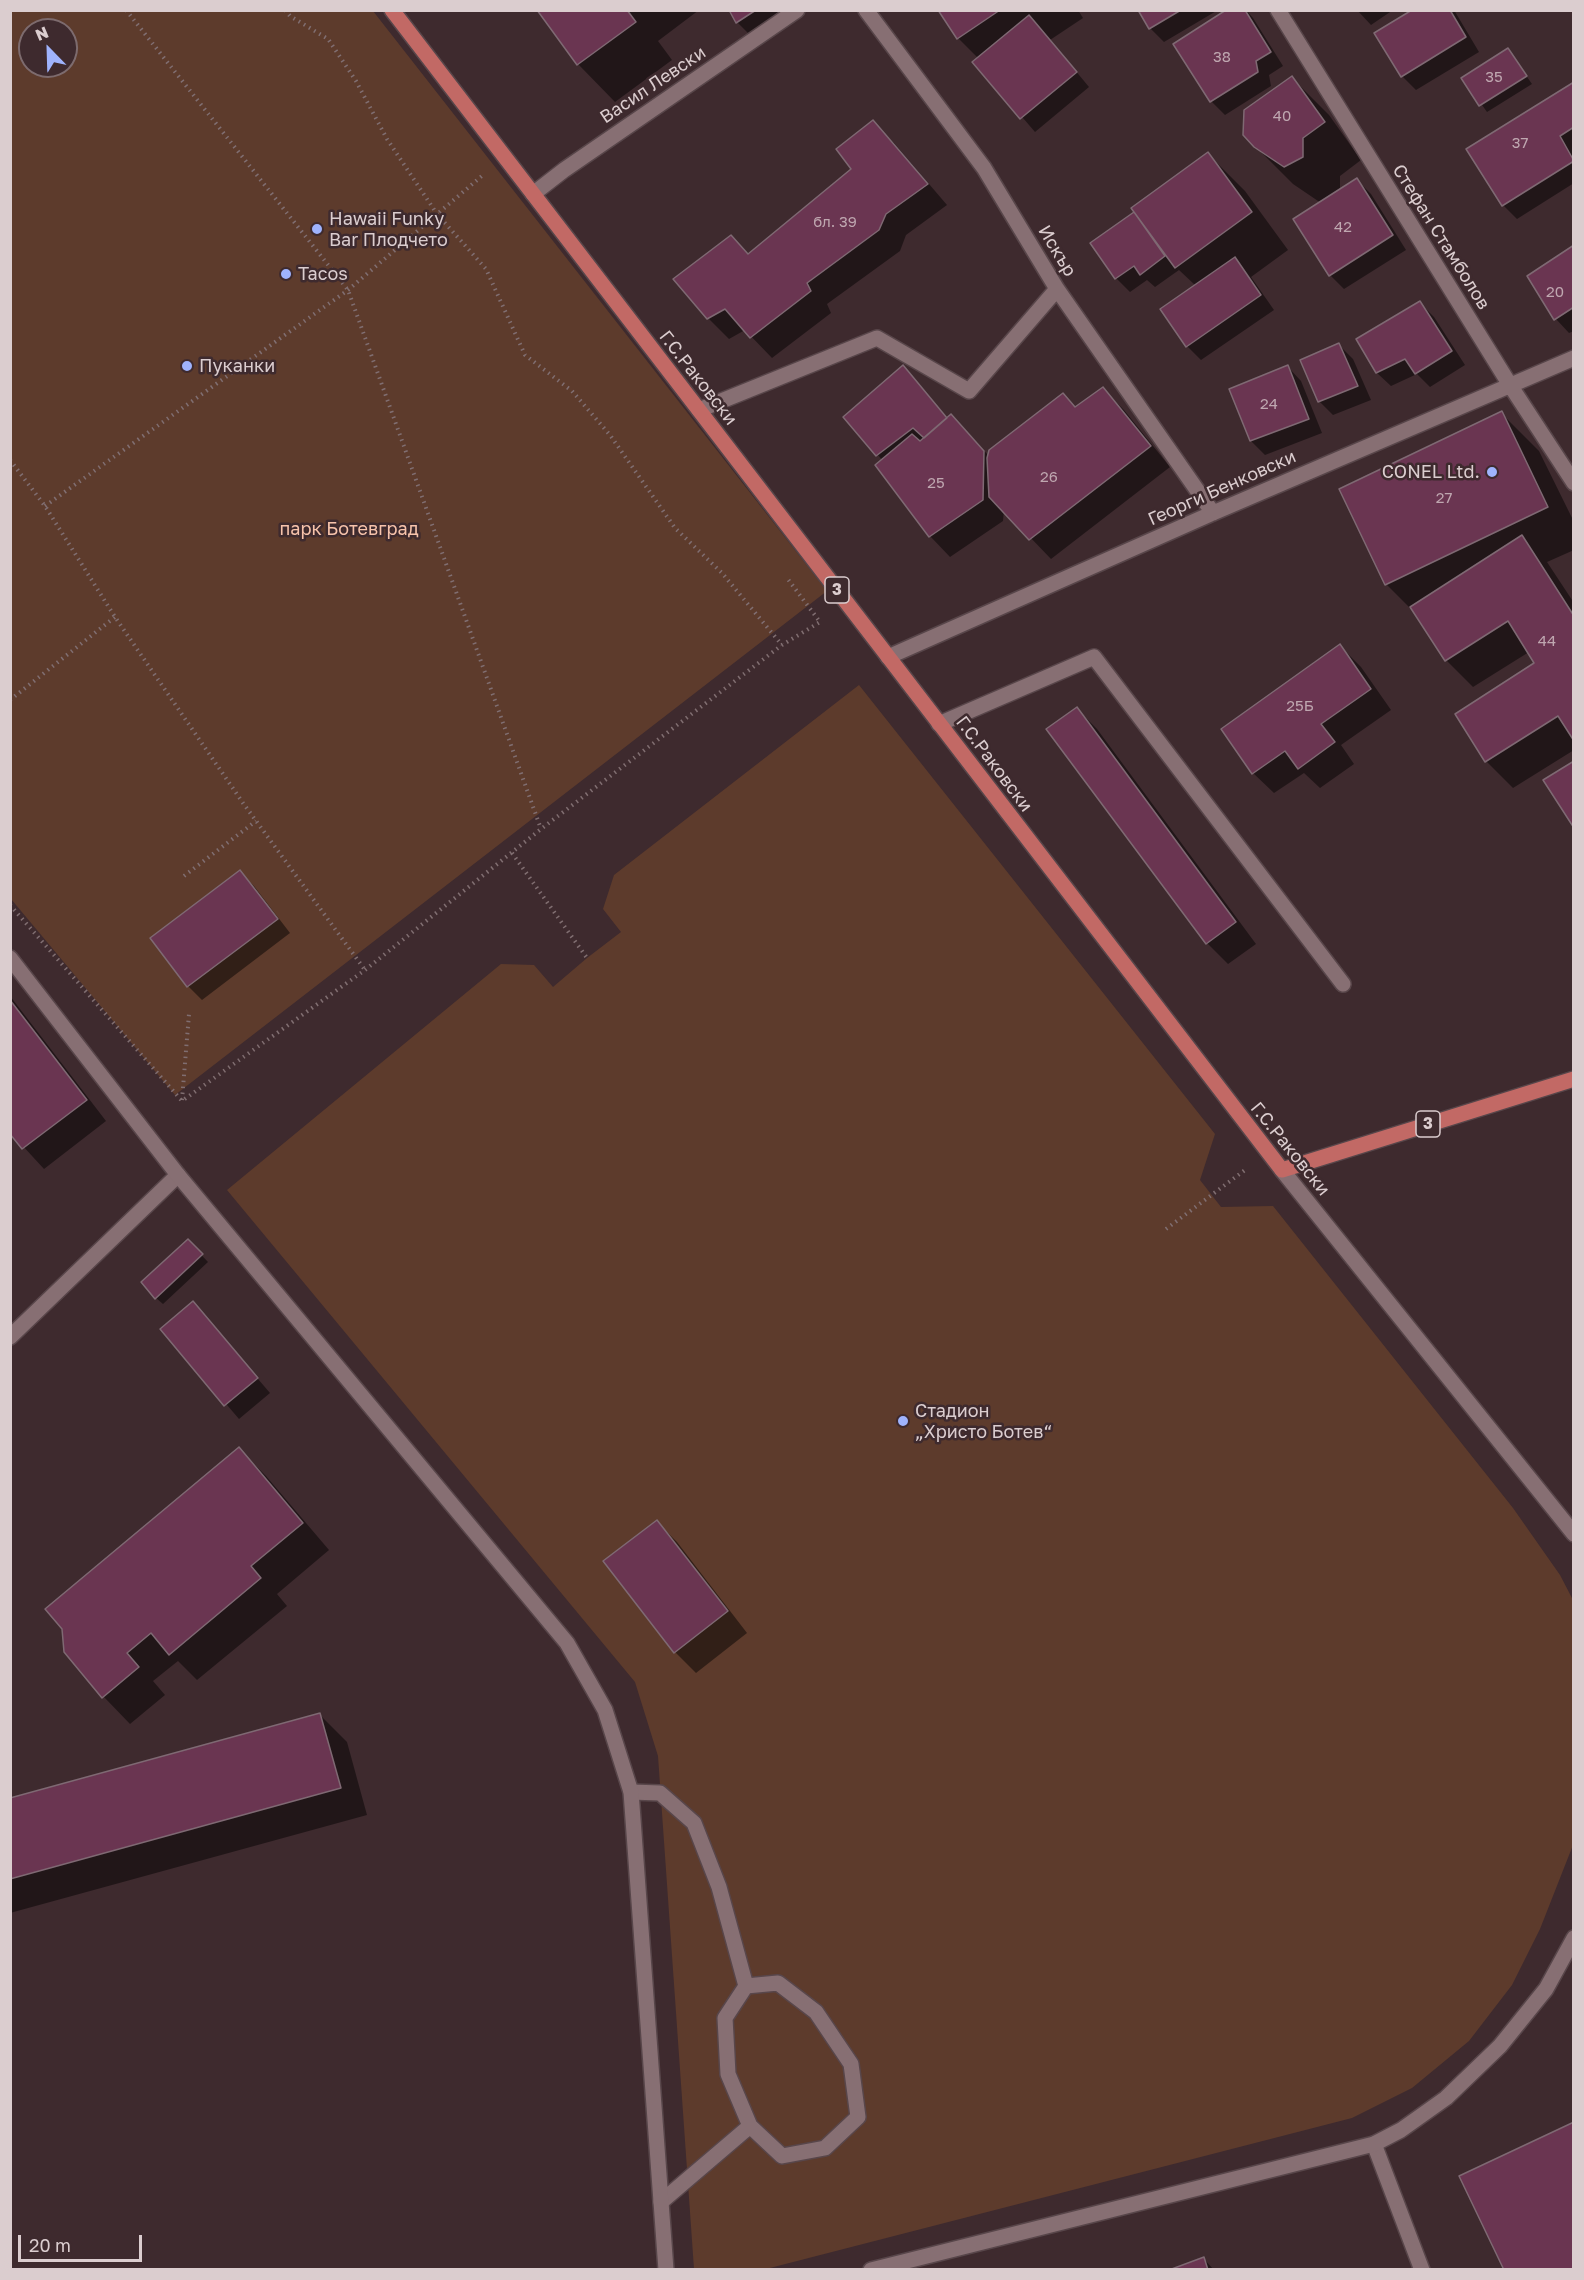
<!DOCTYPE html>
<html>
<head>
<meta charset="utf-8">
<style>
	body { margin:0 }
	#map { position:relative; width:1584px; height:2280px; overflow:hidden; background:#3e2a2e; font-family:"Golos Text",sans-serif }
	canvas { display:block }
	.frame { position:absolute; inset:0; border:12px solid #dbcdcf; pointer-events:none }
	.north { position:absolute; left:18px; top:18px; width:60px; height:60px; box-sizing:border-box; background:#3e2a2e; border:2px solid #7d6b6e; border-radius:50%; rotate:337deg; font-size:16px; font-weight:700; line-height:24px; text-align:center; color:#dbcdcf }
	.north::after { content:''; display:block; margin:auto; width:21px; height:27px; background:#9fb3fd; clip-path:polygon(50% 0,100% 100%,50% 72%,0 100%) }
	.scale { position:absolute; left:18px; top:2235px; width:124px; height:27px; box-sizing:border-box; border:3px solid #dbcdcf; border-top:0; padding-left:8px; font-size:18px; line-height:21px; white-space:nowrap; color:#dbcdcf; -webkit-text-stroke:4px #3e2a2e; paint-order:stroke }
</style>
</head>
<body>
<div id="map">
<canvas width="1584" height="2280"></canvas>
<div class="frame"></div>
<div class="north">N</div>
<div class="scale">20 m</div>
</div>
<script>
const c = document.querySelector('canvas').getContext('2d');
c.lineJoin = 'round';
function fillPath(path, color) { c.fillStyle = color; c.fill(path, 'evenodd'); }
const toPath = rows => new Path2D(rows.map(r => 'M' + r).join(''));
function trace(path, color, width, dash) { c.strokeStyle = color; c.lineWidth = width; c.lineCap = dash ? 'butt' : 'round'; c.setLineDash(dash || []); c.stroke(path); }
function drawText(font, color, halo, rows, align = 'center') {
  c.font = font + ' "Golos Text",sans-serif'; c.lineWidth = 5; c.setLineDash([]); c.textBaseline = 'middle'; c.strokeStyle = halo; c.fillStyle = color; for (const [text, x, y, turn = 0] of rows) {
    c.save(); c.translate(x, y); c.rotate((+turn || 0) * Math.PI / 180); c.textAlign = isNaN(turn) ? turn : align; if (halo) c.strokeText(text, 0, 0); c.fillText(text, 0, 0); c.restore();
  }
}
fillPath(toPath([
	[10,11,373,11,827,591,175,1095,11,899],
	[30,30,66,30,66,66,30,66],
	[859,685,1215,1134,1200,1180,1221,1207,1273,1206,1513,1508,1560,1575,1573,1600,1573,1845,1540,1929,1512,1985,1469,2041,1412,2088,1352,2118,766,2269,694,2269,658,1756,635,1682,227,1190,501,964,534,965,553,987,587,958,621,932,603,909,614,875]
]), '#5d3b2c');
fillPath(toPath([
	[539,10,699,10,658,41,672,60,615,102,578,64],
	[730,10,794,10,751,36,737,22],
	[940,10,1078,10,1083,18,1050,40,1089,87,1035,132,975,62,979,59,958,38],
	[1140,10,1218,10,1164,42,1150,28],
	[1229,10,1246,10,1253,18,1283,66,1269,75,1271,86,1225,115,1211,101],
	[1357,10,1393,10,1371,25],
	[1415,10,1454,10,1479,52,1416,90,1402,76],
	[1508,50,1532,84,1487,112,1463,78],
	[1292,78,1329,115,1361,160,1340,176,1340,191,1357,180,1371,194,1406,250,1344,289,1330,275,1321,203,1293,184,1255,146],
	[1574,83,1574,183,1517,219,1503,205],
	[873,122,894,143,947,205,906,235,900,251,827,304,831,313,772,358,745,330,729,339,708,318,731,237,749,255,853,169],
	[1208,154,1245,191,1288,250,1251,277,1274,310,1201,360,1187,346,1196,286,1179,270,1155,287,1147,280,1130,292,1116,278,1134,214,1140,220],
	[1574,247,1574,331,1569,333,1556,319,1529,277],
	[1420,303,1434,317,1465,365,1430,387,1417,374,1391,386,1377,373,1358,340],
	[1339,345,1353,359,1371,400,1333,415,1319,401],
	[1288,367,1301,381,1322,433,1265,455,1251,441],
	[916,381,948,419,951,416,989,456,1076,409,1103,389,1124,410,1170,467,1051,559,1004,510,1003,521,950,557,930,536,883,461,845,417],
	[1501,413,1539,451,1574,522,1574,550,1547,562,1574,603,1574,750,1513,788,1486,761,1536,663,1529,652,1473,687,1446,660,1416,614,1386,584],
	[1340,646,1361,667,1391,710,1341,745,1354,764,1320,788,1304,773,1274,793,1253,773],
	[1077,709,1097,729,1256,944,1228,964,1207,943,1048,729],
	[240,872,254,886,290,933,202,1000,188,986,152,939],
	[10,996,106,1121,44,1169,10,1132],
	[188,1241,208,1262,163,1304,156,1298],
	[193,1303,270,1393,239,1419,162,1329],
	[239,1449,266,1476,329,1550,277,1594,287,1606,197,1680,178,1661,153,1681,165,1695,130,1724,104,1697,66,1651],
	[657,1522,677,1542,747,1633,696,1673,675,1652],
	[320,1715,347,1742,367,1815,10,1913,10,1799],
	[1204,2259,1214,2270,1174,2270]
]), '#0007');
const building = toPath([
	[537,10,627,10,636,22,577,65,537,10],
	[729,10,756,10,736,23,729,10],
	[938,10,1000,10,957,39,938,10],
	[1138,10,1181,10,1149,29,1138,10],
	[1226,10,1245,10,1271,52,1256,61,1258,72,1210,102,1173,44,1226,10],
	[1412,10,1450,10,1466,37,1401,77,1374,33,1412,10],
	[1029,15,1077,72,1020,119,972,62,1029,15],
	[1508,48,1527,76,1479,106,1461,78,1508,48],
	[1292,76,1325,122,1303,138,1303,157,1284,167,1254,147,1243,135,1244,110,1292,76],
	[1574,82,1574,127,1560,136,1574,161,1502,206,1466,149,1574,82],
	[873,120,928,184,886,214,879,230,807,283,811,291,750,338,725,309,707,319,673,279,731,235,748,254,851,169,836,149,873,120],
	[1208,152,1252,212,1175,268,1131,208,1208,152],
	[1357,178,1393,235,1329,276,1293,219,1357,178],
	[1134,212,1165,256,1140,275,1134,266,1115,279,1090,243,1134,212],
	[1574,245,1574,307,1554,320,1527,276,1574,245],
	[1235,257,1261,295,1186,347,1160,309,1235,257],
	[1420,301,1452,351,1415,374,1405,359,1376,373,1356,339,1420,301],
	[1339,343,1358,386,1318,402,1300,360,1339,343],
	[903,365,947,418,924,438,913,428,876,456,843,417,903,365],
	[1288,365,1309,419,1250,441,1229,389,1288,365],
	[1103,387,1151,446,1029,540,989,497,987,458,989,450,1063,393,1075,407,1103,387],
	[1502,411,1548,507,1385,585,1339,489,1502,411],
	[951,414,984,451,983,500,929,537,875,465,912,434,920,441,951,414],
	[1522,535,1574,616,1574,741,1558,716,1485,762,1455,714,1534,663,1508,621,1445,661,1410,607,1522,535],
	[1340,644,1371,689,1321,724,1335,742,1298,769,1285,751,1252,774,1221,729,1340,644],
	[1077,707,1236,922,1206,944,1046,729,1077,707],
	[1574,761,1574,828,1543,780,1574,761],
	[240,870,278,919,187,987,150,938,240,870],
	[10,1000,87,1100,22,1149,10,1134,10,1000],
	[188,1239,203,1254,155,1299,141,1282,188,1239],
	[193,1301,258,1378,224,1406,160,1329,193,1301],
	[239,1447,303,1523,251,1566,261,1578,169,1655,151,1633,127,1653,139,1667,102,1698,64,1652,62,1629,45,1609,239,1447],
	[657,1520,728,1611,674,1653,603,1561,657,1520],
	[320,1713,341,1788,10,1879,10,1798,320,1713],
	[1574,2122,1574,2270,1504,2270,1459,2176,1574,2122],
	[1204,2257,1208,2270,1169,2270,1204,2257]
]);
fillPath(building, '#6a3551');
trace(building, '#7f6973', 1.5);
const service = toPath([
	[10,1337,178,1175],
	[631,1792,660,1793,694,1823,719,1887,746,1986],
	[1374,2144,1422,2270],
	[661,2202,750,2126,728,2074,725,2018,746,1986,778,1983,816,2012,851,2064,858,2117,825,2148,782,2156,750,2126]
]);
const minor = toPath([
	[866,10,984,168,1057,289,1213,513],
	[1278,10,1510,385,1574,483],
	[533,194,564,170,797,10],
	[699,410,877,338,969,391,1057,289],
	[888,657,1213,513,1574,358],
	[939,724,1094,657,1343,984],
	[10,958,178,1175,567,1643,605,1710,631,1792,666,2270],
	[1282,1170,1574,1534],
	[871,2270,1374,2144,1401,2130,1446,2098,1500,2046,1546,1989,1574,1938]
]);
const primary = toPath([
	[392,10,1282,1170,1574,1079]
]);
trace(service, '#58464a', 18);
trace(minor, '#58464a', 18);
trace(primary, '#58464a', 18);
trace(toPath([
	[126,10,348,290,541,829],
	[285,10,290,16,328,39,356,81,387,139,437,214,486,269,525,355,572,391,610,435,675,528,722,573,782,645],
	[10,460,45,506,115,617,243,803,365,970],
	[45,506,348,290,483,175],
	[10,700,115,617],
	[512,853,587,958],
	[184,876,256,821],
	[10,905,182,1101,365,970,541,829,782,645,820,622,787,578],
	[182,1100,189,1014],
	[1166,1229,1245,1170]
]), '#806e71', 4, [1.5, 4.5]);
trace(service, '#876f73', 15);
trace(minor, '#876f73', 15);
trace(primary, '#c26965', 15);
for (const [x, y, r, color] of [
	[317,229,6,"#9fb3fd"],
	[286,274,6,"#9fb3fd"],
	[187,366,6,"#9fb3fd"],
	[1492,472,6,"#9fb3fd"],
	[903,1421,6,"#9fb3fd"]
]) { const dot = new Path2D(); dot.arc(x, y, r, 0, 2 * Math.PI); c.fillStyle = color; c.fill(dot); trace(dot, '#3e2a2e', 2); }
drawText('15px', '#bfa7b0', null, [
	["38",1222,57],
	["35",1494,77],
	["40",1282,116],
	["37",1520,143],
	["бл. 39",835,222],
	["42",1343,227],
	["20",1555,292],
	["24",1269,404],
	["26",1049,477],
	["25",936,483],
	["27",1444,498],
	["44",1547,641],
	["25Б",1300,706]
]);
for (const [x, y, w] of [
	[837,590,24],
	[1428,1124,24]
]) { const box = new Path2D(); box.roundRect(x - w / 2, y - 13, w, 26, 4.5); c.fillStyle = '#3e2a2e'; c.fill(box); trace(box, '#dbcdcf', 1.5); }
drawText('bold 16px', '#dbcdcf', null, [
	["3",837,590],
	["3",1428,1124]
]);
drawText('18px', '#dbcdcf', '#3e2a2e', [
	["Васил Левски",653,85,-34],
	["Стефан Стамболов",1441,237,58],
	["Искър",1057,251,59],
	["Г.С.Раковски",698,378,52],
	["Георги Бенковски",1222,488,-24],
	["Г.С.Раковски",994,764,53],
	["Г.С.Раковски",1290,1149,51]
]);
drawText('18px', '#dbcdcf', '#3e2a2e', [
	["Hawaii Funky",329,219],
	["Bar Плодчето",329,240],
	["Tacos",298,274],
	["Пуканки",199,366],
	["CONEL Ltd.",1480,472,"right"],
	["Стадион",915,1411],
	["„Христо Ботев“",915,1432]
], 'left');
drawText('18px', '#f7c3ab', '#3e2a2e', [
	["парк Ботевград",349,529]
]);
</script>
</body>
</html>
